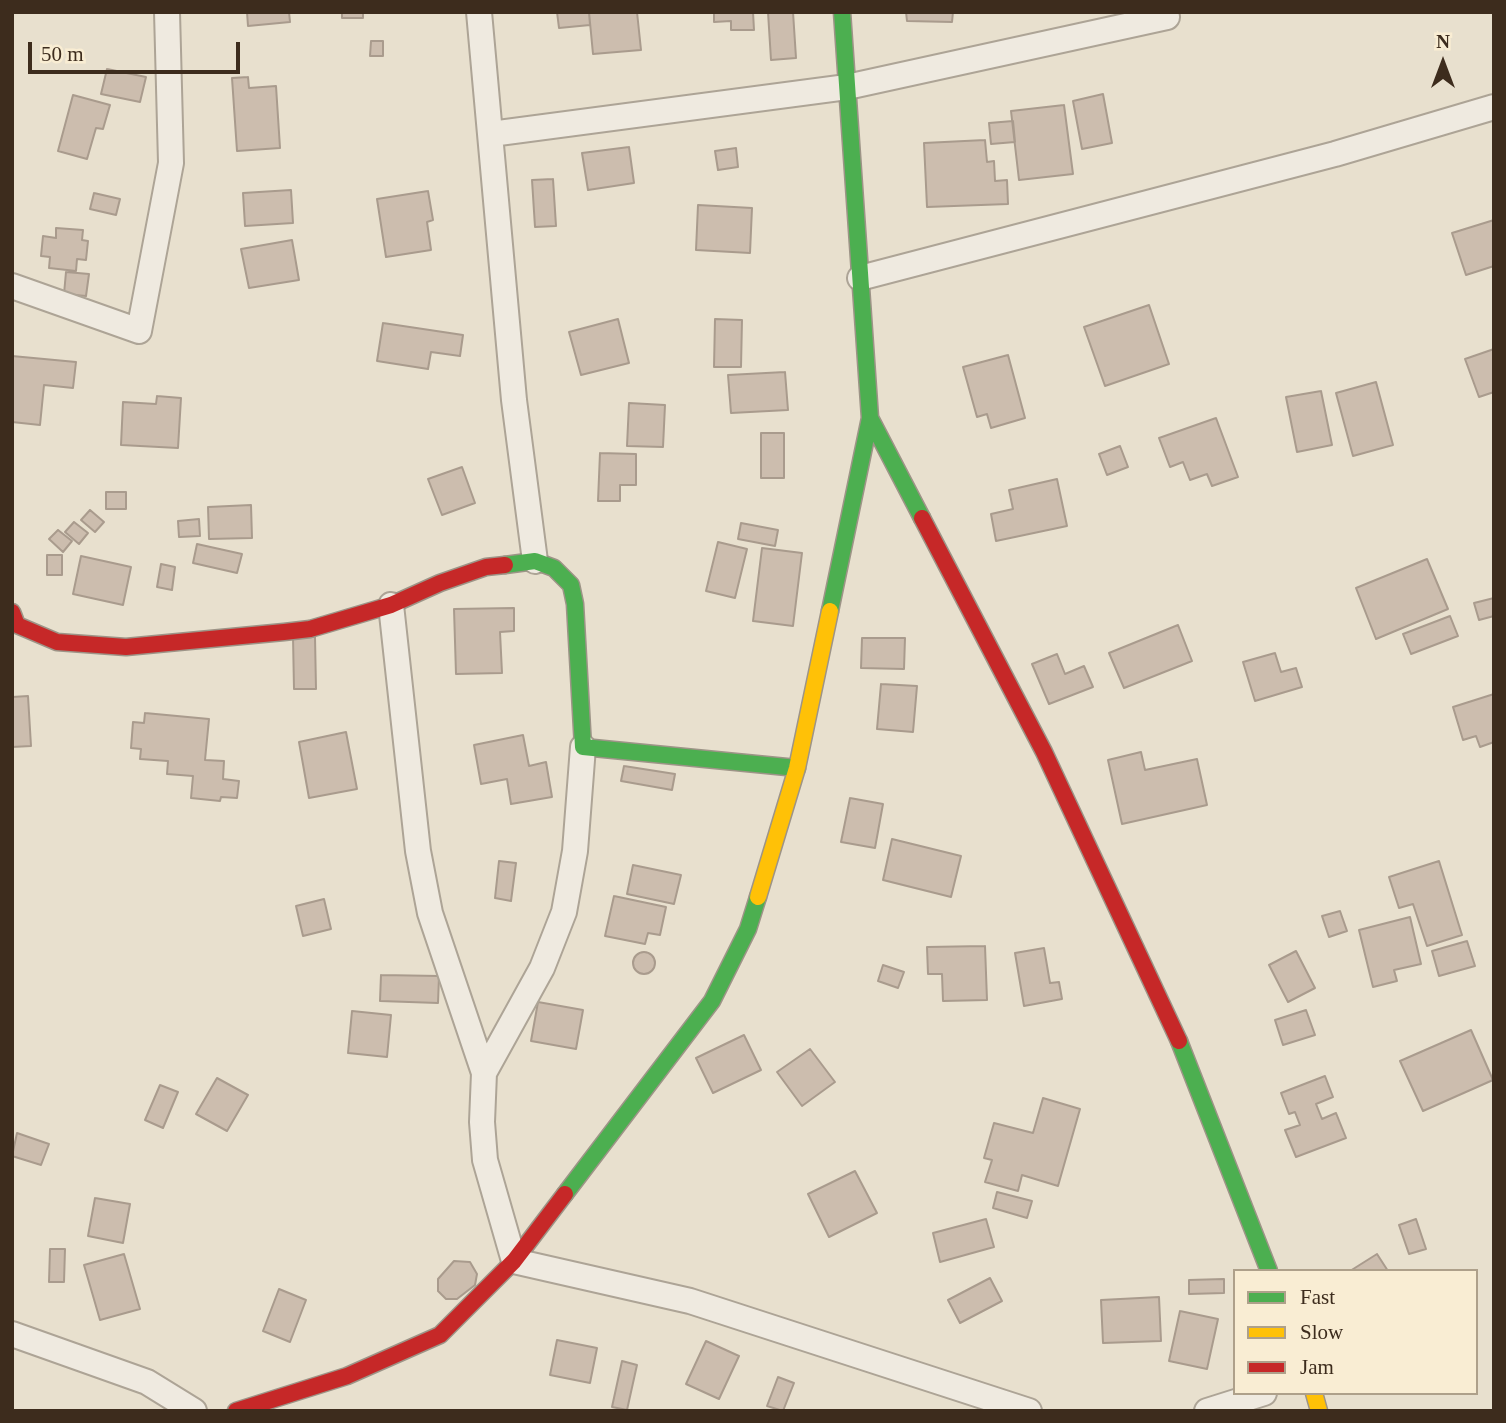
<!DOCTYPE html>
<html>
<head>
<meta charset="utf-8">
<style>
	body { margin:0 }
	#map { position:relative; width:1506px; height:1423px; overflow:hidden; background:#e8e0ce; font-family:Georgia,serif }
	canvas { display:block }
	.frame { position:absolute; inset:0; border:14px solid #3d2c1d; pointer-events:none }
	.legend { position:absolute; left:1233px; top:1269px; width:245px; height:126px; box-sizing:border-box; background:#f9edd3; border:2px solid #aea08a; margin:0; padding:9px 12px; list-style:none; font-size:21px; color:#3d2c1d }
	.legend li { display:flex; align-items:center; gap:14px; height:35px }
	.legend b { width:35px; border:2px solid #aea08a }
	.north { position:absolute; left:1408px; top:28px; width:70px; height:70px; -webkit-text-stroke:5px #f9edd3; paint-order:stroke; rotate:0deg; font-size:19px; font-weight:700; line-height:28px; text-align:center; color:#3d2c1d }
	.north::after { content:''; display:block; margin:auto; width:24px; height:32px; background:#3d2c1d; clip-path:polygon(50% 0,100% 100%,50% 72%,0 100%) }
	.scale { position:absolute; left:28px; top:42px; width:212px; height:32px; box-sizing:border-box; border:4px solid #3d2c1d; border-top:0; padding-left:9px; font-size:21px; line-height:24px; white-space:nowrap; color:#3d2c1d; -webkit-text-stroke:5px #f9edd3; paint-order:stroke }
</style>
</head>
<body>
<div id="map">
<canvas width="1506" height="1423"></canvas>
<div class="frame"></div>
<ul class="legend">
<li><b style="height:9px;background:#4caf50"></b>Fast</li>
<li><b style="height:9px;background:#ffc107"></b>Slow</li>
<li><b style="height:9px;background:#c62828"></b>Jam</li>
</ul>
<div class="north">N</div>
<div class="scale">50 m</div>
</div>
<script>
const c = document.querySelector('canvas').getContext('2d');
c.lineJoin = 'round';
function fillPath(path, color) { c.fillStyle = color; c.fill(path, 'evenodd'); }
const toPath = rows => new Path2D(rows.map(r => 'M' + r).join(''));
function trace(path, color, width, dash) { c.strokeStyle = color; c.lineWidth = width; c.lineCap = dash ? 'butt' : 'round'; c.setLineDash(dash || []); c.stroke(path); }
const building = toPath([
	[247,12,289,12,290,22,248,26,247,12],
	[342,12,363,12,363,18,342,18,342,12],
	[557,12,589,12,590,25,559,28,557,12],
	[589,12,637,12,641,50,593,54,589,12],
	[714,12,753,12,754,30,731,30,731,21,714,22,714,12],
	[768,12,793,12,796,58,771,60,768,12],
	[906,12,953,12,952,22,907,21,906,12],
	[371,41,383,41,383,56,370,56,371,41],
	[107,69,146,77,140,102,101,94,107,69],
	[248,77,249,88,276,86,280,148,237,151,232,78,248,77],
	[1103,94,1112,143,1082,149,1073,101,1103,94],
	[73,95,110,105,103,129,96,128,87,159,58,151,73,95],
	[1064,105,1073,174,1019,180,1011,111,1064,105],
	[1013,121,1015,142,991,144,989,123,1013,121],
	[985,140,987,162,994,161,995,181,1007,180,1008,204,927,207,924,143,985,140],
	[629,147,634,183,588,190,582,153,629,147],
	[736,148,738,167,718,170,715,151,736,148],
	[553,179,556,226,535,227,532,180,553,179],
	[291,190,293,223,245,226,243,193,291,190],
	[428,191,433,220,427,222,431,250,386,257,377,199,428,191],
	[94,193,120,199,116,215,90,209,94,193],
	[698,205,752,208,750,253,696,250,698,205],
	[1494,220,1494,266,1466,275,1452,233,1494,220],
	[56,228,83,230,82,240,88,241,86,260,77,259,76,271,49,268,50,257,41,256,43,236,56,238,56,228],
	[292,240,299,280,249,288,241,249,292,240],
	[66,272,89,274,86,296,64,294,66,272],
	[1149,305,1169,364,1105,386,1084,327,1149,305],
	[618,319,629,363,581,375,569,332,618,319],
	[715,319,742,320,741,367,714,367,715,319],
	[383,323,463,335,460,356,431,352,428,369,377,361,383,323],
	[1494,349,1494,392,1479,397,1465,359,1494,349],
	[1008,355,1025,418,991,428,987,414,977,417,963,367,1008,355],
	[12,356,76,362,73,388,44,385,40,425,12,422,12,356],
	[785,372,788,410,731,413,728,375,785,372],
	[1376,382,1393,445,1353,456,1336,393,1376,382],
	[1321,391,1332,445,1297,452,1286,397,1321,391],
	[157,396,181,398,178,448,121,445,123,402,156,404,157,396],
	[629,403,665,405,663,447,627,446,629,403],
	[1216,418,1238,477,1212,486,1207,474,1190,480,1183,462,1170,467,1159,438,1216,418],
	[761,433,784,433,784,478,761,478,761,433],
	[1120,446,1128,467,1107,475,1099,454,1120,446],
	[600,453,636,454,636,485,620,485,620,501,598,501,600,453],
	[462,467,475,503,442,515,428,479,462,467],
	[1057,479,1067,526,996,541,991,514,1013,509,1009,490,1057,479],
	[106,492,126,492,126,509,106,509,106,492],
	[251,505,252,538,209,539,208,507,251,505],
	[90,510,104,522,95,532,81,520,90,510],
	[199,519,200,536,179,537,178,521,199,519],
	[74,522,88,533,79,544,65,532,74,522],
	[741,523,778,530,775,546,738,539,741,523],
	[58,530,72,541,63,552,49,539,58,530],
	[718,542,747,549,735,598,706,591,718,542],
	[197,544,242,554,237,573,193,563,197,544],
	[762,548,802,553,793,626,753,621,762,548],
	[47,555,62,555,62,575,47,575,47,555],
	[81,556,131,567,123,605,73,594,81,556],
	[1427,559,1448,609,1376,639,1356,588,1427,559],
	[161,564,175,567,172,590,157,587,161,564],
	[1494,598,1494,616,1479,620,1474,603,1494,598],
	[514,608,514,631,500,632,502,673,456,674,454,609,514,608],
	[1450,616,1458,636,1411,654,1403,634,1450,616],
	[1178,625,1192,661,1124,688,1109,653,1178,625],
	[293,637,315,637,316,689,294,689,293,637],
	[862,638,905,638,904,669,861,668,862,638],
	[1275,653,1281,672,1296,668,1302,687,1255,701,1243,662,1275,653],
	[1057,654,1065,674,1084,666,1093,687,1049,704,1032,664,1057,654],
	[881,684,917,686,913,732,877,729,881,684],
	[1494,694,1494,742,1480,747,1476,736,1463,740,1453,707,1494,694],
	[28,696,31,746,12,747,12,697,28,696],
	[145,713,209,719,205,760,224,761,223,779,239,781,237,798,221,797,220,801,191,798,193,776,167,774,168,761,140,759,141,749,131,748,133,722,144,723,145,713],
	[346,732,357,789,309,798,299,742,346,732],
	[523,735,529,766,546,762,552,797,511,804,507,779,481,784,474,745,523,735],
	[1141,752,1145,770,1197,759,1207,805,1122,824,1108,760,1141,752],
	[624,766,675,774,672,790,621,781,624,766],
	[850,798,883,804,875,848,841,842,850,798],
	[892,839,961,856,951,897,883,880,892,839],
	[499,861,516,863,511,901,495,898,499,861],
	[1439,861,1462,935,1427,946,1413,904,1399,908,1389,877,1439,861],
	[633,865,681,875,674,904,627,894,633,865],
	[614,896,666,907,660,935,648,933,645,944,605,936,614,896],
	[324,899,331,929,303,936,296,906,324,899],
	[1340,911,1347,931,1329,937,1322,916,1340,911],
	[1410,917,1421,964,1394,970,1397,981,1373,987,1359,930,1410,917],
	[1467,941,1475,966,1439,976,1432,951,1467,941],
	[985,946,987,1000,943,1001,942,974,928,974,927,947,985,946],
	[1044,948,1050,983,1059,982,1062,999,1024,1006,1015,953,1044,948],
	[1296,951,1315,988,1288,1002,1269,965,1296,951],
	'633 963a11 11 0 1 1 22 0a11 11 0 1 1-22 0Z',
	[883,965,904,972,898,988,878,981,883,965],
	[381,975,439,976,438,1003,380,1001,381,975],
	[538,1002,583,1010,576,1049,531,1041,538,1002],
	[1306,1010,1315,1035,1283,1045,1275,1020,1306,1010],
	[352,1011,391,1015,387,1057,348,1053,352,1011],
	[1471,1030,1493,1080,1423,1111,1400,1061,1471,1030],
	[744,1035,761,1070,713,1093,696,1058,744,1035],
	[810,1049,835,1082,802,1106,777,1072,810,1049],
	[1325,1076,1333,1097,1316,1104,1322,1119,1336,1113,1346,1138,1296,1157,1285,1130,1300,1125,1295,1112,1289,1114,1281,1093,1325,1076],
	[217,1078,248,1095,227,1131,196,1114,217,1078],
	[160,1085,178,1092,163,1128,145,1120,160,1085],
	[1043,1098,1080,1109,1058,1186,1022,1175,1018,1191,985,1182,992,1160,984,1158,994,1123,1033,1133,1043,1098],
	[17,1133,49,1144,41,1165,12,1156,17,1133],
	[855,1171,877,1213,829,1237,808,1194,855,1171],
	[997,1192,1032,1201,1027,1218,993,1208,997,1192],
	[95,1198,130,1204,123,1243,88,1236,95,1198],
	[986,1219,994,1247,940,1262,933,1233,986,1219],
	[1416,1219,1426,1249,1409,1254,1399,1225,1416,1219],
	[50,1249,65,1249,64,1282,49,1282,50,1249],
	[124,1254,140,1309,100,1320,84,1265,124,1254],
	[1377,1254,1388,1271,1350,1271,1377,1254],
	[454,1261,470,1262,477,1274,475,1285,457,1299,446,1299,438,1291,438,1279,454,1261],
	[990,1278,1002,1301,960,1323,948,1300,990,1278],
	[1224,1279,1224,1293,1189,1294,1189,1280,1224,1279],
	[279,1289,306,1300,290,1342,263,1331,279,1289],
	[1159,1297,1161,1341,1103,1343,1101,1300,1159,1297],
	[1180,1311,1218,1319,1207,1369,1169,1361,1180,1311],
	[557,1340,597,1348,590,1383,550,1375,557,1340],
	[706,1341,739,1356,719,1399,686,1384,706,1341],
	[622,1361,637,1365,627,1410,612,1407,622,1361],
	[778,1377,794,1383,783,1411,767,1406,778,1377]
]);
fillPath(building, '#ccbdae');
trace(building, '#a99b8d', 2);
const street = toPath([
	[479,12,514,400,535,561],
	[491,134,847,87,1167,17,1166,12],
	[860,278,1335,154,1494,107],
	[12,286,139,331,171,163,167,12],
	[391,605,418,851,430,913,484,1073,482,1122,485,1160,514,1261,690,1301,1029,1411],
	[484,1073,542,968,564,912,575,851,583,747],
	[12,1334,147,1382,194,1411],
	[1207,1411,1264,1393]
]);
const fast = toPath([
	[842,12,870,418,922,518],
	[505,565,535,561,554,568,571,585,575,604,583,747,797,768],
	[830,611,870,418],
	[1179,1041,1269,1271],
	[565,1194,712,1001,748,929,758,897]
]);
const slow = toPath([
	[758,897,797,768,830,611],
	[1314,1393,1319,1411]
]);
const jam = toPath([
	[922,518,1044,752,1179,1041],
	[12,612,17,625,57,642,126,647,284,632,310,629,391,605,440,583,486,567,505,565],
	[236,1411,347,1376,440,1335,514,1261,565,1194]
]);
trace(street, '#ada496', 28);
trace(fast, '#9d9487', 19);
trace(slow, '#9d9487', 19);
trace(jam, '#9d9487', 19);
trace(street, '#efeae0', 24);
trace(fast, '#4caf50', 16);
trace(slow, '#ffc107', 16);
trace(jam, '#c62828', 16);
</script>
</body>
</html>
